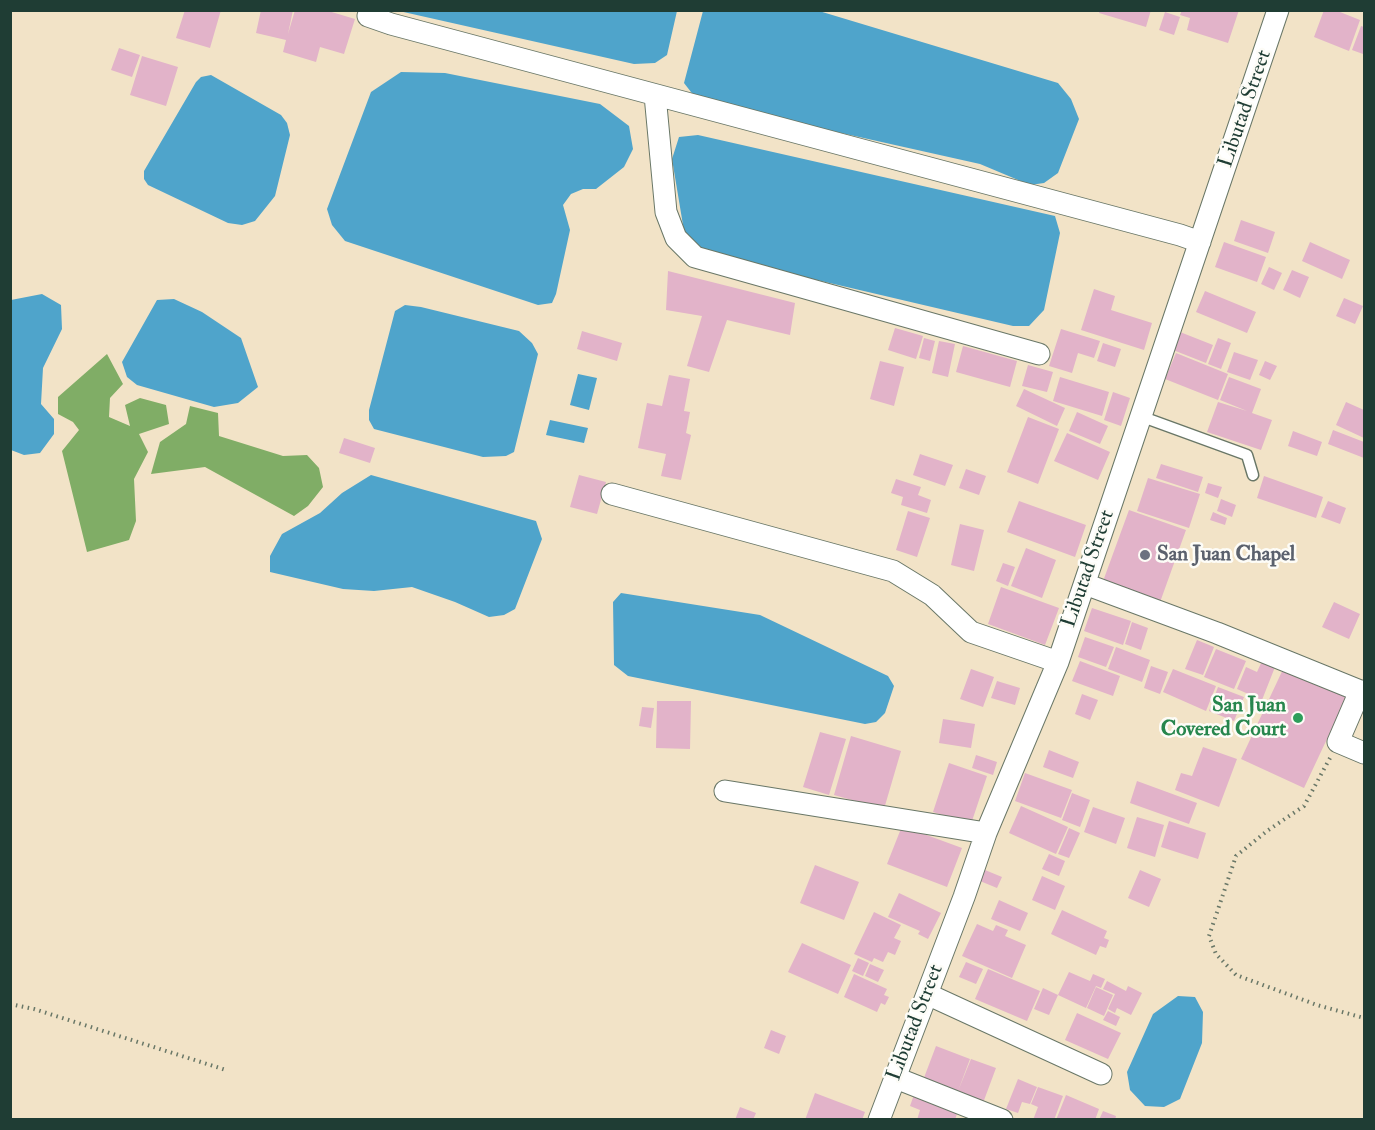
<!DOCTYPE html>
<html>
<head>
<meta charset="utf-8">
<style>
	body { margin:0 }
	#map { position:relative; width:1375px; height:1130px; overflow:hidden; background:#f2e3c7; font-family:"IM FELL Double Pica",serif }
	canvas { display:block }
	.frame { position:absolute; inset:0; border:12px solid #1f3d34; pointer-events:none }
</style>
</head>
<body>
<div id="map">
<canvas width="1375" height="1130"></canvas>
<div class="frame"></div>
</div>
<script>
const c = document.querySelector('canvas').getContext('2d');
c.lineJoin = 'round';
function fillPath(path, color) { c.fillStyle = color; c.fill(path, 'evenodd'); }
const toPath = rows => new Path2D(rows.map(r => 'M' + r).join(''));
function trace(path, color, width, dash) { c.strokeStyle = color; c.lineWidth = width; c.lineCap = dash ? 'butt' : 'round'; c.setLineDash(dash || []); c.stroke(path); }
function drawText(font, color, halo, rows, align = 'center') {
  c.font = font + ' "IM FELL Double Pica",serif'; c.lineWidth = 5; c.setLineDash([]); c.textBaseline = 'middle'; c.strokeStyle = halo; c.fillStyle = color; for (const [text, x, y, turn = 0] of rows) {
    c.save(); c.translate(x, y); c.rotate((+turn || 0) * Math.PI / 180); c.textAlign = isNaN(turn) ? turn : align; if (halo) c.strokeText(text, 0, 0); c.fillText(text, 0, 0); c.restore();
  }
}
fillPath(toPath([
	[107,354,123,384,110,398,109,417,130,426,125,405,140,398,166,405,169,424,139,434,148,452,134,479,136,521,129,540,87,552,62,451,79,430,73,422,58,414,58,397],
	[190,406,218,413,219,436,283,456,307,455,319,468,323,487,308,506,294,516,205,467,151,474,160,442,186,424]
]), '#80ad66');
fillPath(toPath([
	[399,11,677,11,667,55,655,63,634,64],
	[703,11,819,11,1058,83,1071,99,1079,119,1058,173,1044,183,1030,185,980,164,698,101,684,83],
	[401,72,445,73,600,104,629,126,633,149,624,167,596,189,583,189,571,194,563,205,570,230,556,294,552,303,538,305,345,241,332,225,327,209,371,92],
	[211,75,281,115,287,123,290,135,275,196,255,221,242,225,228,223,148,185,144,179,144,171,196,82,201,77],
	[698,135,1055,216,1060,233,1044,310,1029,326,1013,326,706,254,685,237,672,159,679,137],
	[42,294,61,305,62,329,43,368,41,404,54,419,54,434,40,453,24,455,11,450,11,300],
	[174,299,202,312,241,338,258,387,238,403,214,407,137,385,127,377,122,362,157,300],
	[405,305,421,307,519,331,532,343,538,354,514,452,506,456,483,457,374,429,369,420,369,410,395,311],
	[578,374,597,378,589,410,570,405],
	[550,420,588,428,584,443,546,435],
	[371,475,536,521,542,539,515,609,504,615,489,617,455,602,412,587,374,591,343,589,270,572,270,556,282,534,320,513,342,493],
	[621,593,760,615,888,676,894,686,885,713,876,722,865,724,628,676,614,665,613,602],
	[1178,996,1195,997,1203,1012,1202,1043,1180,1099,1164,1107,1145,1106,1130,1090,1127,1072,1153,1014]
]), '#4fa4cb');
fillPath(toPath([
	[185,10,221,10,210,48,176,38],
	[261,10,293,10,288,34,295,10,325,10,355,19,344,54,320,47,316,62,283,52,286,40,256,33],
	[1100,10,1151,10,1146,27,1099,13],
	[1182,10,1239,10,1228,43,1187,30,1190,18,1180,15],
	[1324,10,1335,10,1360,20,1349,51,1314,37],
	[1165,12,1180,17,1174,35,1159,30],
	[1361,26,1364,27,1364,48,1363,54,1352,50],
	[119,48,140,55,132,77,111,70],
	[142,56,178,67,166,106,130,95],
	[1241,220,1275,232,1268,253,1234,241],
	[1224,242,1266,257,1257,282,1215,267],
	[1310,242,1350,260,1342,279,1302,261],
	[1269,267,1282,273,1274,290,1261,284],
	[1292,270,1309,277,1300,298,1283,290],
	[668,271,795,303,790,335,727,320,709,372,687,366,702,316,666,310],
	[1094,289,1115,296,1111,310,1152,323,1144,350,1081,330],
	[1205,291,1256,312,1247,333,1196,312],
	[1344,298,1363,306,1355,324,1336,316],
	[895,328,923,336,916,359,888,350],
	[1061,329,1100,341,1094,358,1078,353,1072,373,1049,366],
	[582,331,622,343,617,361,577,349],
	[1180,332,1213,345,1206,363,1173,350],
	[924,338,935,341,930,361,919,358],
	[1218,338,1231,343,1221,369,1208,364],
	[939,341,955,344,948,377,932,373],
	[1103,343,1121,349,1115,367,1097,361],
	[963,346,1017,361,1010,387,956,372],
	[1234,352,1258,360,1250,380,1227,372],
	[1176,353,1228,374,1218,400,1165,379],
	[880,361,904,367,894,406,870,399],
	[1265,361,1277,366,1270,380,1259,375],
	[1028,365,1053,372,1047,392,1022,386],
	[669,375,690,379,684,411,690,412,686,433,691,435,681,480,661,476,666,454,638,448,647,403,662,406],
	[1060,377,1109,392,1102,416,1053,401],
	[1229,377,1261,389,1252,413,1272,420,1261,450,1207,432,1218,402,1247,411,1220,400],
	[1024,389,1065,408,1057,426,1016,406],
	[1113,392,1130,398,1121,426,1104,420],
	[1346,402,1364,410,1364,438,1336,425],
	[1077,412,1108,426,1100,444,1069,431],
	[1028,417,1059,429,1038,484,1007,472],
	[1333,430,1364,442,1364,458,1328,444],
	[1293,431,1322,442,1317,456,1288,446],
	[1067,433,1110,452,1098,480,1054,461],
	[344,438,375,448,370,463,339,453],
	[920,454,953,465,945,486,913,475],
	[1161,464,1203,477,1198,492,1156,478],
	[966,469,986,476,979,495,959,488],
	[579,475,606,482,597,514,570,507],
	[1264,476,1323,497,1316,518,1257,498],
	[1148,478,1200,494,1189,528,1137,511],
	[896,479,921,487,918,495,931,500,927,513,901,505,903,497,891,493],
	[1208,483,1222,487,1218,498,1205,493],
	[1221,499,1236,505,1232,517,1217,511],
	[1019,501,1086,525,1075,557,1007,532],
	[1328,501,1346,508,1340,524,1321,517],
	[1129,510,1186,530,1159,605,1102,584],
	[908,511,930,518,917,557,896,550],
	[1213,512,1227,518,1225,525,1210,520],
	[960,524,984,530,974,571,951,565],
	[1026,548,1056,560,1042,598,1011,586],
	[1003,563,1015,567,1008,586,996,581],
	[1001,587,1059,608,1045,645,988,624],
	[1334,602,1360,614,1349,639,1322,627],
	[1092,608,1131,621,1123,645,1084,631],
	[1132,622,1148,628,1141,650,1125,644],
	[1085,637,1114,647,1106,667,1078,657],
	[1197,640,1214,647,1203,675,1185,669],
	[1116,647,1150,660,1142,682,1108,669],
	[1216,649,1246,661,1234,689,1204,677],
	[1080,661,1120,676,1113,696,1072,681],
	[1262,661,1275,667,1262,700,1237,689,1246,667,1257,672],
	[1285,665,1348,694,1304,788,1241,759],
	[1151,666,1168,672,1160,694,1144,688],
	[971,669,994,677,983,707,960,699],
	[1173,669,1216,686,1206,711,1163,692],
	[997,681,1020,688,1015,705,991,698],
	[1218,687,1244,697,1234,721,1209,711],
	[1082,694,1098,700,1090,720,1075,714],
	[657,701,691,701,690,749,656,748],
	[642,707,654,708,651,728,639,726],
	[943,719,975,724,971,748,939,743],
	[820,732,846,739,829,795,803,787],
	[851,736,901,751,884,809,834,795],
	[1203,747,1237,759,1219,807,1175,790,1181,773,1192,776],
	[1049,750,1079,762,1073,778,1043,767],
	[976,755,997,762,993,775,972,768],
	[949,763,987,776,971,824,933,812],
	[1025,773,1072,790,1061,818,1015,801],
	[1137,781,1197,803,1189,824,1130,803],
	[1072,793,1090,800,1080,827,1062,820],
	[1021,806,1068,827,1056,854,1009,833],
	[1093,807,1125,818,1116,844,1084,832],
	[1137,817,1164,825,1155,857,1127,848],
	[1169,821,1206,833,1198,859,1161,847],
	[902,826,962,848,947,887,887,864],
	[1069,828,1080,833,1069,858,1058,854],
	[1049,854,1065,861,1059,876,1042,869],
	[815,865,859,882,844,920,800,903],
	[985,870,1002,877,997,888,980,881],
	[1140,870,1161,879,1149,907,1128,898],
	[1042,876,1065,886,1055,910,1032,900],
	[899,893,941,913,928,939,918,934,920,931,888,917],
	[999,900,1028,913,1020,931,991,919],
	[1062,910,1107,931,1104,938,1109,940,1106,948,1100,946,1096,955,1051,934],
	[874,912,901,925,894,938,901,941,895,955,888,952,883,962,874,958,872,962,854,954],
	[977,924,993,931,996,925,1008,930,1005,936,1026,945,1012,978,962,956],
	[802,943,851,965,838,994,788,972],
	[858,958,869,963,863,976,852,971],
	[966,962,983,969,976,984,959,977],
	[870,964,884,970,878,982,865,976],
	[988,969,1040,991,1027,1021,975,999],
	[1069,972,1090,981,1093,974,1105,979,1101,988,1096,986,1086,1008,1058,995],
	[854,974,887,989,884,995,889,997,885,1005,881,1003,877,1012,844,997],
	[1107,981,1126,991,1128,986,1142,993,1131,1015,1117,1008,1115,1013,1108,1009,1115,994,1103,989],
	[1096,987,1113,995,1104,1016,1087,1008],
	[1043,988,1058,995,1049,1015,1034,1009],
	[1108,1011,1120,1017,1116,1026,1103,1020],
	[1077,1013,1121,1033,1108,1059,1065,1040],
	[771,1030,786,1036,779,1054,764,1048],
	[936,1046,970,1059,958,1091,971,1059,996,1068,983,1103,922,1083],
	[1018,1079,1037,1087,1030,1104,1022,1102,1018,1113,1006,1109],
	[1038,1087,1063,1096,1054,1120,1033,1120,1038,1107,1031,1104],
	[916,1089,960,1104,955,1120,917,1120,920,1110,910,1106],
	[815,1093,865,1112,862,1120,805,1120],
	[1066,1095,1099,1109,1095,1120,1056,1120],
	[740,1107,756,1113,753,1120,735,1120],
	[1103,1111,1116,1116,1115,1120,1099,1120]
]), '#e2b3c9');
const service = toPath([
	[1140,416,1247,455,1253,475]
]);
const minor = toPath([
	[368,16,391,24,1180,235,1200,242],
	[655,95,666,212,676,238,695,257,1039,354],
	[612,494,893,571,932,595,971,632,1058,662],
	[1085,584,1217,633,1360,691],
	[1364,691,1360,691,1338,742,1364,753],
	[725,791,986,833],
	[927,994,1101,1074],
	[896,1078,1002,1120],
	[879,1120,964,897,986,833,1058,662,1278,10]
]);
trace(service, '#697767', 13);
trace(minor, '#697767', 23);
trace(toPath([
	[1330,758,1304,806,1267,831,1236,856,1209,936,1216,954,1236,975,1317,1005,1364,1018],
	[10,1004,34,1009,226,1070]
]), '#697767', 4, [1.5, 4.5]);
trace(service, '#fff', 10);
trace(minor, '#fff', 21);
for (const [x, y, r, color] of [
	[1145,555,6,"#6b7280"],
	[1298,718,6,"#2e9e5b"]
]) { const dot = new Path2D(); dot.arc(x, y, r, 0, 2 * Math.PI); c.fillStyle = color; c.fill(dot); trace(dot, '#fdfcf7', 2); }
drawText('21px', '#1f3d34', '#fdfcf7', [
	["Libutad Street",1246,109,-71],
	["Libutad Street",1089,569,-71],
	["Libutad Street",916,1023,-69]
]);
drawText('bold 21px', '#5b616d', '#fdfcf7', [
	["San Juan Chapel",1157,555]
], 'left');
drawText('bold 21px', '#27864d', '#fdfcf7', [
	["San Juan",1286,706],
	["Covered Court",1286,730]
], 'right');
</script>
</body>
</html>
